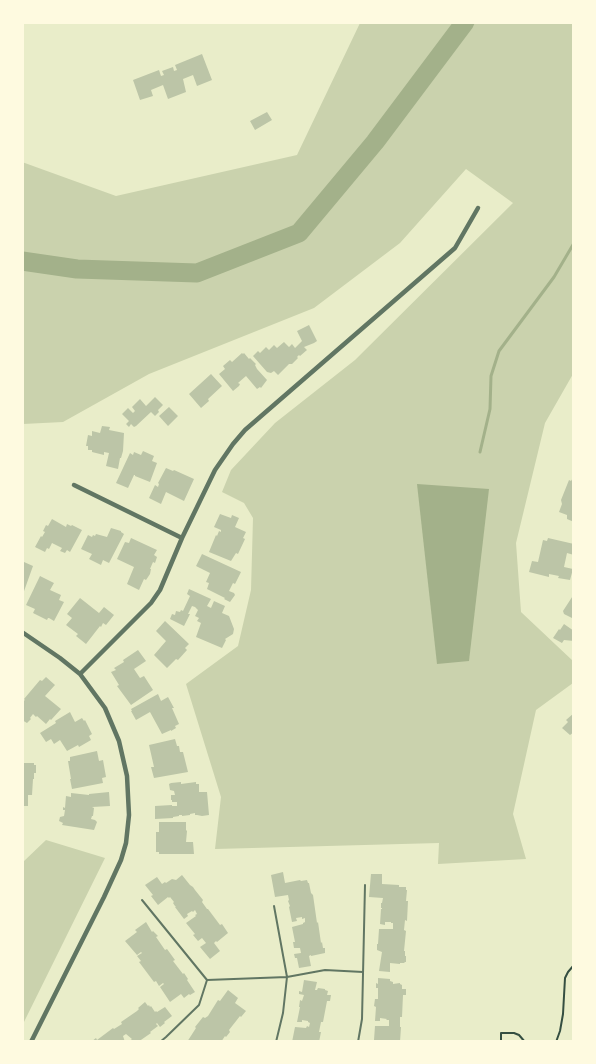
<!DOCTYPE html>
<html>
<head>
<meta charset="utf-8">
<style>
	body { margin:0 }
	#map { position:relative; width:596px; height:1064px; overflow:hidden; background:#e9edc9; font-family:"Asap Condensed",sans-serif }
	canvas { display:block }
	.frame { position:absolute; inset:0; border:24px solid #fefae0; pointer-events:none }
</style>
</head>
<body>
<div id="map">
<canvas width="596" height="1064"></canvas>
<div class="frame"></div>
</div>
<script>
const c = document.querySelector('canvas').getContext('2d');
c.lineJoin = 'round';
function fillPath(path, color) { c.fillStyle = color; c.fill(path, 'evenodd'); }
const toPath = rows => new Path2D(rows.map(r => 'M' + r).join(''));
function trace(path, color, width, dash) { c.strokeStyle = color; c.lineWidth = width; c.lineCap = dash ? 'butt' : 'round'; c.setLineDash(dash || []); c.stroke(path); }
fillPath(toPath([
	[360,23,573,23,573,374,545,423,516,543,521,612,573,661,573,683,536,710,513,814,526,859,438,864,439,843,215,849,221,797,186,684,238,646,251,590,253,518,244,503,222,492,231,470,275,423,355,360,513,203,466,169,400,243,314,308,149,374,63,422,23,424,22,162,116,196,297,155],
	[46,840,105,858,23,1024,23,862]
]), '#cad2ad');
fillPath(toPath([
	[417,484,489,489,469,661,437,664]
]), '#a3b18a');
trace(toPath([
	[480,452,490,409,491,376,499,351,554,277,574,243]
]), '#a3b18a', 3);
trace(toPath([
	[22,261,77,269,197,273,299,233,375,142,465,22]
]), '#a3b18a', 19);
fillPath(toPath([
	[202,54,212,80,197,86,193,75,183,79,186,92,168,99,163,85,151,90,153,96,140,100,133,80,159,70,161,76,164,75,162,71,173,67,174,71,177,70,175,65],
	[267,112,272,120,255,130,250,121],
	[309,325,317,341,314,343,304,347,307,350,300,356,299,355,297,357,298,358,292,364,289,364,278,375,274,371,271,373,267,372,253,356,258,351,260,353,266,347,269,350,274,345,277,348,284,342,289,347,292,344,295,348,302,341,297,331],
	[242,353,243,354,244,353,249,359,250,358,256,364,255,365,257,369,267,380,261,388,260,387,257,389,246,376,238,383,240,384,239,386,233,391,219,374,225,369,223,366,230,360,232,362],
	[211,374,222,386,208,399,209,401,201,408,189,394],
	[155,397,163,405,158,410,159,412,155,416,151,412,136,426,134,427,131,424,129,427,126,424,129,421,122,414,128,408,133,413,135,411,132,407,140,399,146,406],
	[169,407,178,416,168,426,159,416],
	[102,426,110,427,109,430,124,433,123,451,121,458,120,458,118,469,106,466,109,453,104,452,104,455,92,452,92,450,88,450,88,446,86,446,88,435,92,436,92,431,100,433],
	[143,451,154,456,152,461,157,463,150,482,135,476,135,475,134,475,128,488,116,483,130,453,133,455,134,452,141,455],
	[166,468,173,471,174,470,194,479,184,501,166,492,161,504,149,498,155,485,158,487,159,484,158,483],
	[574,476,574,522,567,519,567,515,559,512,562,504,561,500,569,480,571,481],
	[220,514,231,518,232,515,239,518,235,527,246,532,243,538,245,539,238,554,236,553,231,561,209,552,216,535,217,536,219,531,221,532,221,530,214,527],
	[52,519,66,527,67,524,71,526,72,525,82,530,70,552,67,550,65,553,60,551,62,548,52,543,49,549,47,548,45,552,35,547,41,536,42,537,45,532,43,531,46,525,48,526],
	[111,528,121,531,121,532,124,534,109,563,103,560,101,565,89,559,92,554,81,549,88,535,92,537,93,535,95,536,96,534,107,537],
	[131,538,157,550,154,555,157,557,155,563,153,562,150,569,151,569,150,574,146,580,144,579,139,590,127,584,134,567,117,559,125,542,129,543],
	[548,538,574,544,574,555,567,553,564,567,573,569,570,580,558,578,559,576,549,574,549,577,529,572,532,561,538,562,543,540,547,541],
	[202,554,241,572,235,584,233,583,229,591,234,593,235,595,230,602,224,599,225,598,207,589,209,583,206,582,210,573,196,566],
	[24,562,33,566,23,594,22,565],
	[40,576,54,583,50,590,61,595,59,600,64,602,54,621,49,618,48,618,47,620,33,613,35,609,26,605],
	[189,589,211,599,207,606,211,608,214,601,225,606,222,613,229,616,234,629,233,634,225,639,226,640,222,648,196,637,201,623,197,621,199,618,195,616,198,610,195,607,192,606,188,614,190,614,184,626,170,619,172,614,175,615,176,611,180,612,181,610,183,611,190,596,187,594],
	[574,594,574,619,564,614,563,611],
	[80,598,99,613,104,607,114,615,106,625,103,623,101,627,100,626,86,644,76,636,78,634,66,625,72,618,67,614],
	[165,621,189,644,185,648,187,650,178,660,176,659,167,668,154,655,166,641,156,631],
	[564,624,574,631,574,641,564,640,562,643,553,638,559,629,560,630],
	[138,650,146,661,134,669,140,678,144,676,153,690,131,705,117,686,119,685,111,672,116,670,114,668,124,662,123,660],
	[46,677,55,685,45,696,61,709,51,720,50,719,46,724,37,716,36,717,33,714,30,718,31,719,27,723,22,720,22,702,25,700,24,699,40,680,42,681],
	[158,694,161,701,168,697,174,708,172,708,179,724,175,726,176,728,171,731,171,730,162,734,150,712,136,720,131,711,132,711,131,709],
	[70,712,75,722,82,718,84,721,85,720,92,734,89,736,91,740,79,747,78,745,67,751,60,740,54,744,51,739,46,742,40,733,56,723,55,721],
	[574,713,574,732,570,735,562,728,568,722,566,720],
	[175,739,177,746,179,746,180,752,183,752,188,772,154,778,151,767,154,767,149,745],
	[97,751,99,761,103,760,106,777,102,778,103,783,72,789,70,779,71,779,68,761,70,761,70,757],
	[22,763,34,763,34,765,36,765,36,773,34,773,34,779,33,779,32,795,28,795,28,806,22,806],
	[181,782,181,784,196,782,196,784,199,784,199,792,207,792,209,815,202,816,197,815,195,815,195,813,190,814,190,815,182,816,182,815,179,815,179,816,173,817,173,818,155,819,155,806,172,805,172,806,177,806,177,802,172,802,172,800,171,800,171,795,175,795,174,791,170,790,169,784,171,783],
	[109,792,110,806,92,807,94,808,93,816,92,816,91,819,95,820,97,822,94,830,62,825,63,823,59,821,60,817,64,816,65,810,63,810,63,807,65,808,66,796,71,797,71,793,89,795,89,794],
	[159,822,186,822,186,830,187,831,186,842,193,842,194,854,159,854,159,852,156,852,156,832,159,832],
	[283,872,285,883,300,880,301,881,307,880,308,883,309,883,311,893,313,895,317,923,318,922,321,943,322,942,323,948,325,948,325,953,311,956,311,955,309,956,311,966,299,968,297,958,295,958,294,954,301,953,300,948,294,948,293,942,295,942,292,927,303,924,303,923,305,922,305,918,302,919,302,917,296,918,297,921,292,922,289,907,290,906,288,901,289,900,288,895,275,897,271,875],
	[371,874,382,874,382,884,399,885,399,887,406,887,406,890,407,890,406,901,408,901,407,921,405,920,404,930,406,931,404,951,405,951,405,956,406,956,406,962,405,962,404,963,400,963,400,964,390,963,390,972,379,971,382,952,377,950,377,944,378,944,379,929,393,929,393,923,391,923,391,922,385,922,385,925,380,924,381,909,382,909,382,908,381,908,381,903,382,903,383,898,369,897],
	[182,875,190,885,193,887,195,890,203,900,202,902,207,909,208,909,220,925,222,924,228,933,217,942,216,941,214,943,220,951,210,959,200,947,206,943,202,938,198,941,193,935,195,934,186,923,196,916,195,915,197,914,195,910,193,912,192,911,187,914,188,916,184,919,175,907,176,906,175,906,173,903,174,902,170,897,169,898,168,897,158,905,151,896,153,895,145,885,157,877,162,884,165,882,166,883,172,879,176,880],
	[146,922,152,932,153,931,158,936,156,937,165,950,167,949,175,960,173,961,183,974,184,973,188,979,187,980,195,992,190,995,189,994,184,998,181,994,170,1002,160,987,164,984,163,983,159,986,156,981,154,982,139,962,141,961,137,956,142,953,141,952,137,955,125,941,137,932,135,930],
	[378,978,390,979,390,981,393,982,393,984,400,983,400,984,402,985,402,989,406,989,406,995,403,995,402,1017,400,1017,400,1027,401,1027,400,1042,372,1042,372,1040,374,1040,375,1026,389,1026,389,1020,386,1020,387,1019,380,1018,380,1021,375,1021,376,1007,374,1006,375,999,378,999,378,988,376,988,376,983,378,984],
	[304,980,317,982,315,990,317,990,318,988,325,989,325,990,328,991,327,995,331,995,330,1001,327,1001,323,1022,321,1022,319,1032,321,1032,319,1042,292,1042,295,1027,306,1028,307,1026,309,1027,310,1023,308,1022,308,1021,302,1020,302,1022,297,1022,300,1007,299,1007,300,1000,302,1001,304,995,299,994,299,991,302,992],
	[228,990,238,998,235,1003,246,1011,241,1017,240,1016,229,1030,230,1032,226,1037,225,1036,221,1042,187,1042,196,1028,195,1027,203,1017,205,1018,208,1016,218,1000,220,1001],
	[145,1002,148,1006,149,1005,150,1007,151,1006,155,1012,156,1011,157,1012,165,1007,172,1016,164,1022,165,1023,160,1027,157,1023,156,1024,158,1026,150,1032,151,1033,138,1042,128,1042,132,1039,126,1034,123,1036,125,1042,91,1042,96,1038,97,1040,113,1028,114,1029,122,1024,121,1022,137,1011,139,1009,138,1008]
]), '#bcc5a7');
trace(toPath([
	[501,1042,501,1033,514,1033,519,1035,525,1042],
	[556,1042,560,1031,563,1014,565,978,568,972,574,965]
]), '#344e41', 2);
trace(toPath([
	[142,900,207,980,287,977,283,1013,276,1042],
	[274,906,287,977,325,970,363,972],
	[160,1042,166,1037,199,1005,207,980],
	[358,1042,362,1019,365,885]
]), '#617663', 2);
trace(toPath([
	[74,485,182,538],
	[22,632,60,658,80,674,105,708,119,741,127,776,129,815,126,843,121,860,104,897,31,1042],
	[80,674,151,603,160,590,182,538,215,470,233,444,245,430,455,248,478,208]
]), '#617663', 4.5);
</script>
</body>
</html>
